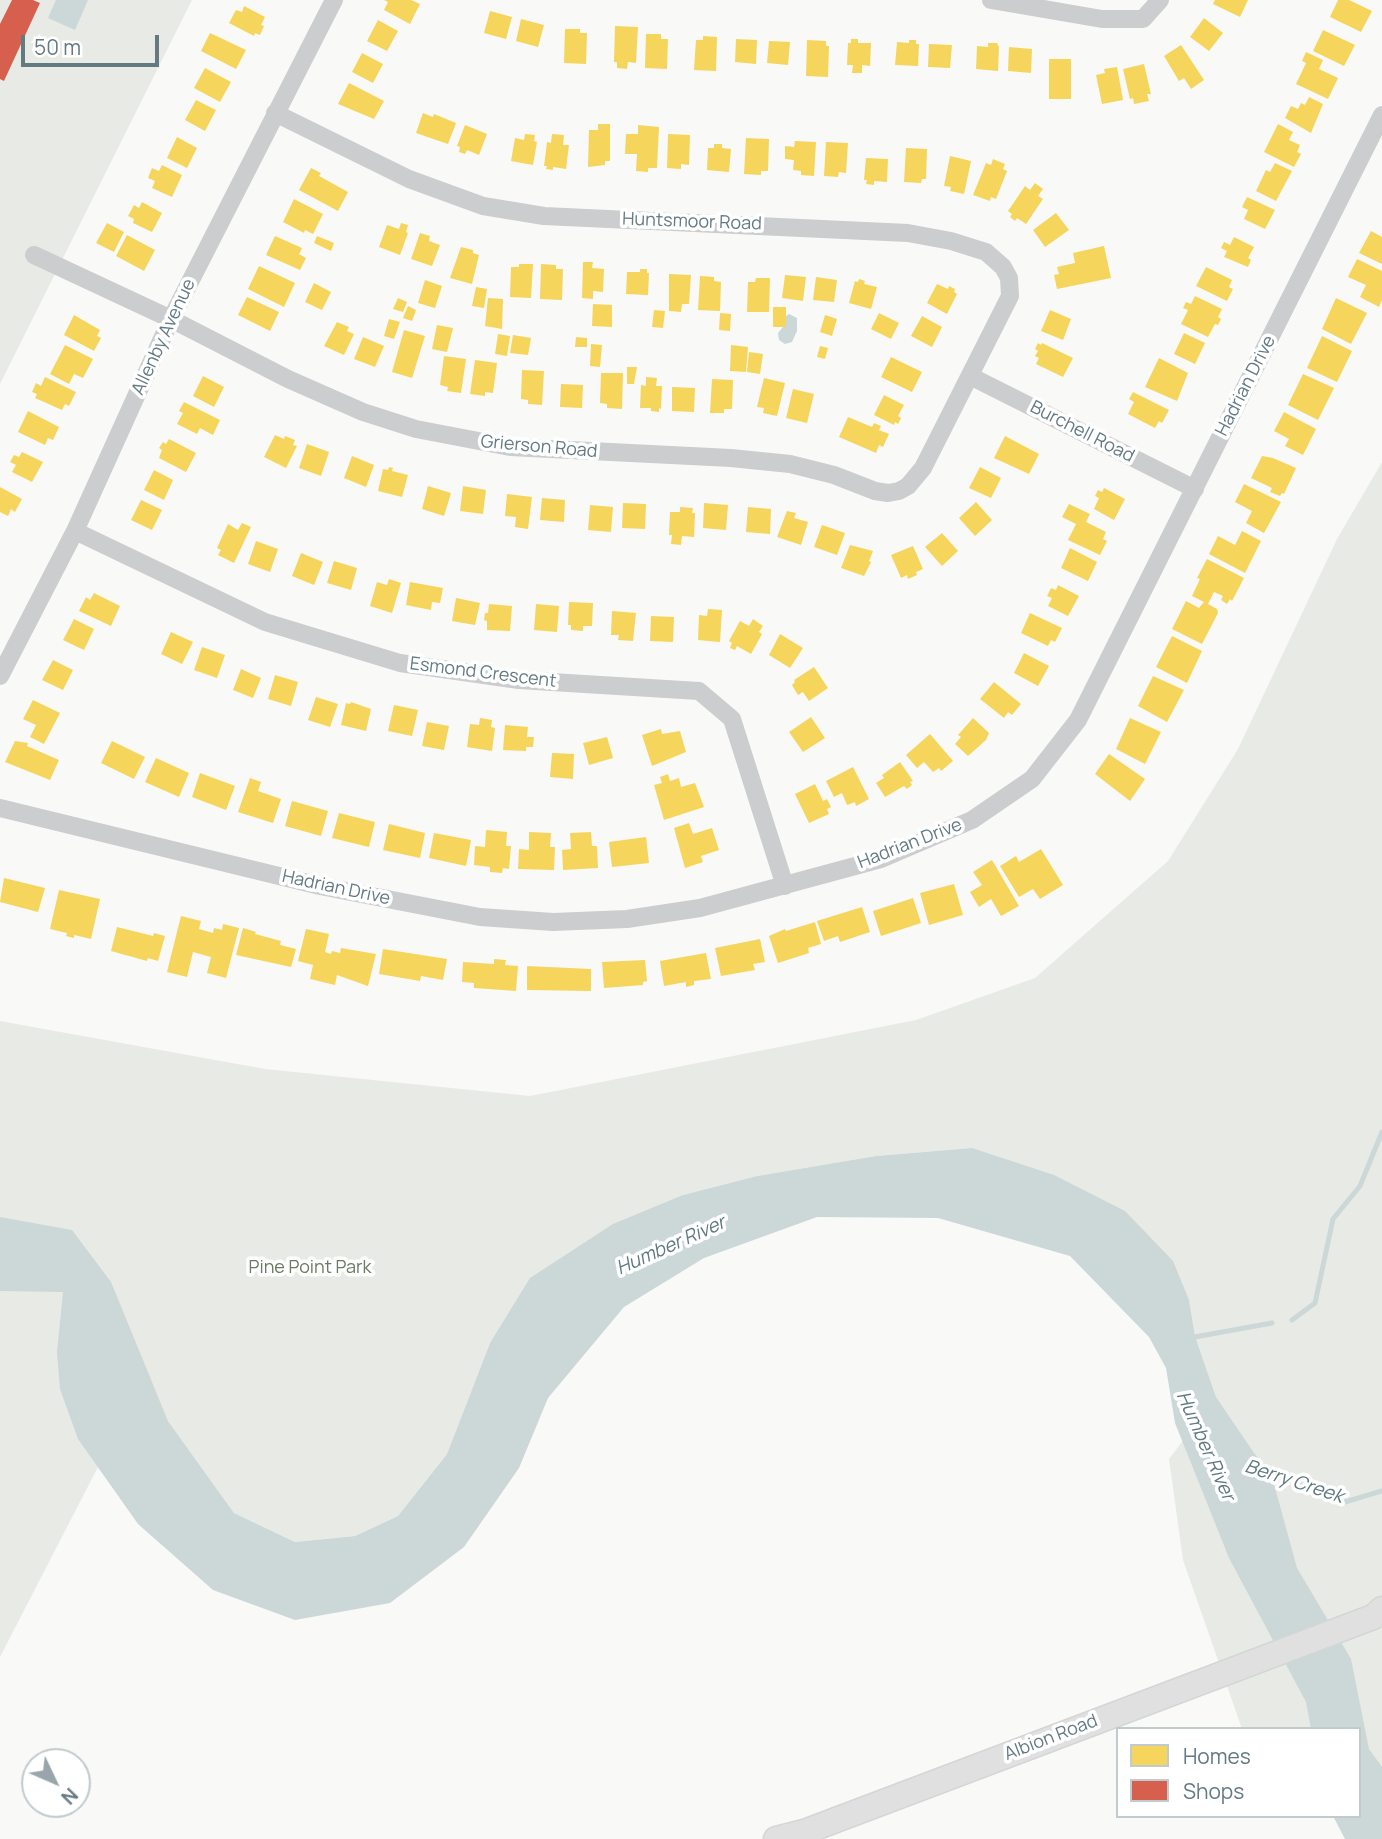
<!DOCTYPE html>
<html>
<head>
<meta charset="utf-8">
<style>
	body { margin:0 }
	#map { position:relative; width:1382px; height:1839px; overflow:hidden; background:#f9f9f8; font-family:Manrope,sans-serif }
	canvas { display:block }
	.legend { position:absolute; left:1116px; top:1727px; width:245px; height:91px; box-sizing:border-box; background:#fff; border:2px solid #c1cacd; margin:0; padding:9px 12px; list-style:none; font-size:21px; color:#647a83 }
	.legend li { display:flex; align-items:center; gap:14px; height:35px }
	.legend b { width:35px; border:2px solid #c1cacd }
	.north { position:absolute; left:21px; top:1748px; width:70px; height:70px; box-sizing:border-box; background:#fff; border:2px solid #c1cacd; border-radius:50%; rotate:134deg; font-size:19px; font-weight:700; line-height:28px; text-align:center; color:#647a83 }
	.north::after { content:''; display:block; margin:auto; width:24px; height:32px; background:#98a6ac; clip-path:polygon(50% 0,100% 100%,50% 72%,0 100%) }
	.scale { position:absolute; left:21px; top:35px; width:138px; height:32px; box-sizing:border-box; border:4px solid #647a83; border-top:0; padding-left:9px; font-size:21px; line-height:24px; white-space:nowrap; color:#647a83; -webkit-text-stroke:5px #fff; paint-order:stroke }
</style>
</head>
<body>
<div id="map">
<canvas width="1382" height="1839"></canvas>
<ul class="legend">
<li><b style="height:19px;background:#f6d55c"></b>Homes</li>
<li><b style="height:19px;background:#d6604d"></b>Shops</li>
</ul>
<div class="north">N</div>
<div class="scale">50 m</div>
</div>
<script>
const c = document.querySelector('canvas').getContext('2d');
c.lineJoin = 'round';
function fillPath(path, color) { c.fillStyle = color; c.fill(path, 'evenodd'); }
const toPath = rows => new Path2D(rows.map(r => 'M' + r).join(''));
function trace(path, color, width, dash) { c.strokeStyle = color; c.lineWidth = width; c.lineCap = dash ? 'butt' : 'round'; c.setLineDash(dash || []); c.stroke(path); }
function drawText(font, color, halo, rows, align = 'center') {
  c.font = font + ' Manrope,sans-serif'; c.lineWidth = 7; c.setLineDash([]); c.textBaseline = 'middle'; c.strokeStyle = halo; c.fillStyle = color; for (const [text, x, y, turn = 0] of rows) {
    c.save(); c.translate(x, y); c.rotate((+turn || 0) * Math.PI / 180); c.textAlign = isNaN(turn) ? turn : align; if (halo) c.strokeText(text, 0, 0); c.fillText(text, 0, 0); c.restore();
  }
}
fillPath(toPath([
	[0,0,192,0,0,384],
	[1382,462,1382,1781,1359,1729,1242,1729,1183,1560,1169,1459,1216,1397,1195,1336,1189,1300,972,1148,876,1156,757,1176,683,1195,490,1343,447,1454,398,1516,355,1536,295,1542,234,1513,168,1421,150,1378,98,1467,0,1657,0,1021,265,1069,530,1096,916,1020,1035,978,1168,861,1238,749,1337,539]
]), '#e8ebe5');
fillPath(toPath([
	[56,0,88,0,75,30,48,18],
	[789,314,797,318,797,331,792,342,785,344,779,340,778,333,783,327,786,327,786,316],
	[972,1148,1054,1175,1125,1211,1173,1261,1189,1300,1195,1336,1216,1397,1254,1453,1271,1473,1297,1568,1351,1659,1369,1749,1382,1767,1382,1839,1345,1839,1333,1816,1359,1816,1359,1729,1311,1729,1306,1702,1229,1558,1175,1423,1166,1368,1149,1337,1070,1256,938,1218,817,1217,704,1258,624,1307,548,1398,519,1468,464,1547,390,1603,295,1620,213,1590,138,1524,78,1439,60,1389,57,1352,63,1292,0,1291,0,1217,72,1230,111,1282,168,1421,234,1513,295,1542,355,1536,398,1516,447,1454,490,1343,530,1278,613,1224,683,1195,757,1176,876,1156]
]), '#ccd7d8');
fillPath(toPath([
	[384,0,411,0,420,4,410,24,384,10,388,2],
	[1215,0,1248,0,1240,17,1213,4],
	[1338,0,1349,0,1372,11,1361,32,1330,17],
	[244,6,265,17,261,25,264,26,260,35,255,33,254,36,229,23,236,10,242,12],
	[490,11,512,17,506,39,484,33],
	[1204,18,1223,33,1209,51,1190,37],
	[521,19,544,25,538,47,516,41],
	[378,20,398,31,387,51,367,41],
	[615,26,638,27,636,63,628,62,627,69,617,68,617,62,614,62],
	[565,29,580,29,580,33,587,33,586,64,564,63],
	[1323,30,1355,45,1344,66,1313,51],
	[210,33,246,50,236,69,201,51],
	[646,34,661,34,661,39,668,39,667,69,645,68],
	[703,36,717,37,716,71,694,70,696,40,703,40],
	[736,39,757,40,756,64,735,62],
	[851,39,858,39,858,43,871,43,870,66,862,65,862,73,852,73,853,65,847,65,848,43,851,43],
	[807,40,826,41,826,46,829,46,828,77,806,76],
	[909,40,916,40,916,44,919,44,918,66,895,65,897,42,909,43],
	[769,41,790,42,788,65,767,63],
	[988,43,997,43,999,47,998,71,976,69,977,46,988,47],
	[929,44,952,45,950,68,928,67],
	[1181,45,1204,80,1191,89,1184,78,1179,81,1164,56],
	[1009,47,1032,49,1031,73,1008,71],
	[1306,52,1323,60,1319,69,1338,78,1328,99,1296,84,1306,63,1302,61],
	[362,53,383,64,373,83,352,72],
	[1049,59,1071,59,1071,99,1049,99],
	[1144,64,1151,94,1147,94,1149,101,1134,104,1133,98,1130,99,1123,69],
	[1117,67,1123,100,1102,104,1096,75,1105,73,1104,69],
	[205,68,231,82,220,102,194,88],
	[349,83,384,101,374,119,338,104],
	[1309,97,1323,104,1311,133,1285,118,1291,106,1298,109,1301,103,1305,105],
	[196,100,216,110,205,131,185,120],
	[423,113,433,117,434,114,456,123,448,144,416,133],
	[598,124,610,124,610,161,605,161,605,165,588,167,589,130,598,130],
	[1278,124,1293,132,1289,140,1300,145,1297,152,1301,154,1294,167,1264,152],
	[465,125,487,134,479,155,467,150,465,154,459,152,460,147,457,146],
	[638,125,659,127,657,168,648,168,648,172,636,171,637,154,625,154,626,134,638,134],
	[525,134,535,135,534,141,537,142,533,165,511,161,515,138,524,140],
	[552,134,564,135,563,145,569,145,566,169,553,167,553,170,546,169,547,166,544,166,547,142,551,143],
	[668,134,690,135,689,165,681,164,681,169,667,168],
	[177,137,197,148,187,168,167,158],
	[746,138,769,139,768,171,761,171,761,175,744,174],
	[795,141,816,142,814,176,801,175,801,171,793,170,794,160,785,159,785,146,794,147],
	[826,142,848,143,846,173,839,172,838,177,824,176],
	[714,144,722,144,722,148,731,149,729,172,707,170,708,148,714,148],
	[906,148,927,149,926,179,922,179,921,183,904,182],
	[950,156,971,161,964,194,950,191,951,187,944,186],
	[866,158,888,159,887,182,874,181,874,185,866,184,867,180,864,180],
	[993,159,1005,164,1003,169,1007,171,996,199,991,197,990,201,973,195,986,163,991,165],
	[1275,163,1292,171,1276,201,1256,191,1266,170,1270,172],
	[162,165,182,175,172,197,152,188,155,181,148,178,152,168,159,171],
	[311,168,321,173,319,176,348,192,338,211,299,190],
	[1035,183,1043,189,1038,196,1043,199,1026,224,1017,218,1015,221,1010,217,1012,214,1008,211,1025,186,1030,190],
	[1247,197,1275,210,1265,229,1244,219,1248,210,1242,207],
	[294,199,323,214,313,234,305,230,304,233,283,222],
	[142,202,162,213,152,232,133,223,134,219,128,216,134,205,139,208],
	[1056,213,1069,230,1045,247,1033,230],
	[107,223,124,232,114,252,96,243],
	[401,223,408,225,406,232,408,233,400,255,379,247,387,225,399,229],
	[1371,231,1382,237,1382,264,1359,253],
	[420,233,430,236,429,241,440,245,432,266,411,259],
	[127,235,155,250,144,271,116,256],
	[275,236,302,248,299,254,306,258,300,270,266,255],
	[317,236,334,243,331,251,314,243],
	[1234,237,1254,247,1248,258,1251,260,1248,267,1224,257,1227,251,1221,248,1224,242,1230,245],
	[1104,246,1111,278,1057,289,1054,275,1059,274,1057,267,1075,263,1073,253],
	[461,247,473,250,473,253,479,255,472,284,450,278],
	[1357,259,1382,271,1382,300,1379,307,1360,297,1366,285,1348,277],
	[583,262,593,262,592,268,604,269,603,292,593,291,593,299,582,298],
	[519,264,533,264,531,298,510,297,511,267,519,267],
	[541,264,556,265,556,269,563,269,562,300,540,299],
	[259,266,295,283,284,307,248,289],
	[1206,267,1232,280,1229,287,1233,289,1227,301,1196,286],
	[640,269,647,269,647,273,649,273,648,295,626,294,627,272,640,272],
	[669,274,691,275,689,304,682,304,681,312,669,311],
	[785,275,806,277,803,301,782,298],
	[700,276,714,277,714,281,721,282,720,311,698,310],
	[816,277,837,280,834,302,813,300],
	[756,278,770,278,769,312,747,312,748,282,755,282],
	[859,279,865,281,864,284,877,287,871,309,849,303,855,281,858,282],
	[425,280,442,286,435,308,418,303],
	[314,283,331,292,322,310,305,302],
	[937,284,948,289,949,286,955,289,954,292,957,294,947,314,927,303],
	[476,287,487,289,484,308,472,306],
	[1195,296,1222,309,1218,317,1221,319,1218,325,1215,324,1208,337,1181,324,1188,310,1183,308,1186,302,1191,304],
	[247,297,279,312,270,331,238,315],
	[398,298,407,302,403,312,393,309],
	[488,298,503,299,502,329,485,326],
	[1336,298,1367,313,1351,344,1322,329],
	[593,304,612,305,612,327,592,326],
	[408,306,416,310,412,321,403,318],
	[773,307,786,307,786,327,773,327],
	[654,310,665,311,663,328,652,327],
	[1050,310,1071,319,1063,340,1041,331],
	[720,313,731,314,730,331,719,330],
	[879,313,899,323,891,339,871,329],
	[74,315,100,330,97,336,101,338,94,351,64,335],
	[825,315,837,319,832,336,820,332],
	[922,316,942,327,932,347,911,336],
	[389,319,400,322,394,339,384,336],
	[337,322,349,327,347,331,354,334,344,355,324,346],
	[437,325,453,328,447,352,432,349],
	[404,330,425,336,412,378,392,372],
	[1184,333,1205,343,1195,364,1174,354],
	[498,334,510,336,507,356,495,354],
	[513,335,531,338,528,355,510,353],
	[1322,336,1352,351,1337,382,1307,368],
	[363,337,384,346,375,367,354,359],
	[576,337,587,338,587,347,575,347],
	[1038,343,1041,345,1042,343,1073,358,1063,377,1036,364,1039,358,1035,356,1038,351,1035,349],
	[591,344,602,345,600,367,590,366],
	[65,345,93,359,83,378,74,374,69,384,50,374],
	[731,345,748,347,746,372,730,371],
	[820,346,828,348,825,359,817,357],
	[749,352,763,354,760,374,747,372],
	[444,356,466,359,461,393,447,391,448,387,440,385],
	[891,357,922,372,912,392,881,377],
	[1159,358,1188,373,1177,401,1145,387],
	[475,360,497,363,493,393,485,392,485,396,470,394],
	[627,367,637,367,634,384,627,384],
	[522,370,544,371,542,405,528,404,528,400,521,399],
	[601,373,623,373,622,409,607,408,607,404,600,403],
	[1303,374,1334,388,1318,420,1288,405],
	[203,376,224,387,214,407,193,396],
	[45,377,76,392,69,406,65,404,62,410,35,398,37,394,32,392,36,383,41,386],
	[646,377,657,378,656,386,662,386,661,409,659,408,659,412,651,411,651,408,640,408,641,385,646,386],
	[764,378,785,383,777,416,763,413,764,408,757,407],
	[712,379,733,380,732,409,724,409,724,413,710,413],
	[561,384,583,385,582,408,560,407],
	[672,387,695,388,694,412,672,411],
	[793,389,814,394,807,423,786,418],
	[1133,392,1169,410,1162,423,1159,421,1155,428,1128,414,1134,402,1129,399],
	[884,395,904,405,898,416,901,418,898,424,895,422,894,425,874,415],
	[184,402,220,420,213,435,200,428,197,434,177,424,183,413,179,411],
	[28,411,59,427,53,440,48,438,45,445,18,432],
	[1284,412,1316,429,1303,455,1285,446,1289,439,1274,431],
	[848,417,872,427,874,423,881,426,879,430,889,434,883,447,879,445,876,453,839,437],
	[275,435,284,439,285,436,295,440,293,445,297,446,286,468,264,457],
	[1005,436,1039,454,1029,474,994,458],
	[169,439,196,453,186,472,159,458,162,450,159,448,163,442,166,444],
	[307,444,329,452,321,476,299,468],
	[22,452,43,462,32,482,12,472,16,465,10,462,14,455,19,457],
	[352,456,374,465,366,487,344,478],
	[1262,456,1273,458,1296,468,1284,494,1282,493,1280,496,1270,492,1272,488,1251,478],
	[389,467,393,468,392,471,408,475,402,497,378,491,383,469,388,470],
	[980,467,1001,478,991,498,969,488],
	[154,470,173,480,164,500,144,490],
	[1244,484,1281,502,1264,533,1246,523,1252,511,1235,502],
	[428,486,451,493,444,516,422,509],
	[463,486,486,490,483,514,460,511],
	[0,487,22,499,15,512,11,509,8,516,0,512],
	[1104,488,1125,499,1114,520,1094,509,1099,498,1095,496,1098,490,1102,492],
	[507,494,532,497,528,529,515,527,516,517,505,516],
	[542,498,565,500,564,522,540,520],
	[141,500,162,510,152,530,131,520],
	[976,502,992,520,975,536,959,518],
	[623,503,646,504,645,529,622,528],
	[704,503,728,505,726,530,703,528],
	[1069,504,1090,514,1086,522,1106,532,1103,539,1107,541,1100,555,1068,540,1076,524,1062,517],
	[590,505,613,507,611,532,588,530],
	[680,507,693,508,692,513,695,513,694,537,682,536,681,545,671,544,672,535,669,535,670,512,680,512],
	[748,507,771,509,770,534,746,532],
	[787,511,796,513,794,518,808,522,801,545,777,537],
	[242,523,251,527,234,563,218,555,221,550,217,548,228,524,238,530],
	[822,525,845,533,837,555,814,547],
	[1242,531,1261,541,1245,573,1209,554,1218,536,1235,545],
	[942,533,958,551,942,566,925,547],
	[256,541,278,549,270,572,248,564],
	[850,545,873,551,869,561,871,562,864,576,841,568],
	[913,546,923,569,916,572,917,575,908,579,907,575,901,578,891,555],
	[1070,548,1097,562,1088,581,1061,568],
	[301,553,323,562,314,585,292,576],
	[1207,559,1244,578,1232,601,1230,599,1227,604,1221,600,1223,596,1214,592,1208,604,1217,609,1218,613,1202,644,1172,629,1186,601,1199,608,1204,602,1192,596,1200,579,1197,578],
	[334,561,357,568,351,590,327,583],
	[389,579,401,583,392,613,370,606,377,582,387,585],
	[410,582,443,588,440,603,432,602,431,610,406,605],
	[1058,585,1079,596,1068,616,1048,606,1052,598,1047,596,1051,588,1056,590],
	[94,593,120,606,111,626,79,611,86,597,90,600],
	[456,598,480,603,475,625,452,621],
	[569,602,593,603,592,626,583,626,583,631,571,630,571,625,568,625],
	[489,604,512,606,510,631,487,630,487,621,484,620,485,613,488,613],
	[536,604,559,606,557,632,534,630],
	[708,609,722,610,720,642,698,640,699,615,707,616],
	[612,611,636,613,633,641,618,640,619,635,611,635],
	[1030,613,1062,628,1055,642,1051,640,1048,646,1021,633],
	[651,616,674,617,673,642,650,641],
	[74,619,94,629,84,650,63,640],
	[753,619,763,626,759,632,762,634,751,654,737,646,735,650,730,648,732,643,729,641,740,621,749,626],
	[171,632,193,642,182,664,161,654],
	[780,634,803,648,790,668,769,655],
	[1172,636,1202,651,1187,683,1156,667],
	[202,647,225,655,217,678,194,670],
	[1024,653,1049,666,1038,686,1014,673],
	[53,660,73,670,63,690,42,680],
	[814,667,828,688,809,701,803,692,798,695,792,685,795,682,794,680],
	[241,669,261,678,253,698,233,690],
	[275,675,298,682,291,706,268,699],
	[1153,676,1184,690,1167,722,1138,706],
	[994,682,1021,704,1012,715,1008,712,1004,718,980,699],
	[316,697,338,704,330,727,308,720],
	[33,700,60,713,44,744,30,737,36,725,23,719],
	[351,702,371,709,366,731,341,725,346,703,350,704],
	[394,705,418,710,412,736,388,731],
	[811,717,825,738,803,752,789,732],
	[480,718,492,720,491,727,495,728,492,751,467,747,470,724,479,725],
	[973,718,989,733,986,740,968,756,955,744,961,737,958,735],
	[1130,718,1161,732,1145,764,1116,749],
	[427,722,449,726,444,750,422,746],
	[505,725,528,727,527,737,534,737,533,747,526,747,526,751,503,750],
	[661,729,662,734,680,731,686,752,652,766,642,735],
	[930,734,953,761,941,771,939,768,933,772,924,762,917,768,906,755],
	[607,737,613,758,589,765,583,743],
	[15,741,28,743,27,746,59,760,50,780,5,762],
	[112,741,145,757,134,779,101,763],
	[552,753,574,754,573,779,550,777],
	[1109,754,1145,779,1130,801,1095,774],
	[156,758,189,773,179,797,145,782],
	[900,762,913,781,910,782,912,785,907,789,904,786,885,797,876,783,884,778,882,775],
	[853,767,869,799,856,806,855,802,847,805,842,793,834,797,826,781],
	[200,773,235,786,226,810,192,797],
	[668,774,670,781,679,778,681,787,695,783,704,807,664,820,654,785,662,783,660,777],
	[250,778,261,782,258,791,281,799,273,823,238,812],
	[815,784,823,801,827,799,831,807,827,809,829,814,809,823,795,794],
	[292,801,328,811,321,836,285,826],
	[339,813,375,822,369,847,332,838],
	[689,823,693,834,712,828,719,850,701,856,703,862,685,868,674,828],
	[389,824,425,833,420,858,383,850],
	[486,830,507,832,506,846,511,846,509,869,503,868,502,873,490,872,490,867,474,865,475,846,485,847],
	[529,832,551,833,550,847,555,847,554,870,518,869,519,849,529,850],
	[591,832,592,846,597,846,598,868,563,870,562,850,571,849,570,833],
	[434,833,471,840,466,866,429,858],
	[646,837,649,863,612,867,609,842],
	[1041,849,1063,885,1040,899,1033,889,1019,897,1000,866,1016,856,1019,862],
	[992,860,1019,906,1001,916,991,899,979,907,970,892,982,885,973,872],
	[4,878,45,888,38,912,0,902],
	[954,884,963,915,929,925,920,893],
	[59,890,100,899,91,939,74,935,74,938,66,936,67,933,50,929],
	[913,898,921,923,881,936,873,911],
	[862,907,870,932,840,942,838,936,824,941,817,921],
	[181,916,201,921,199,929,213,933,214,928,222,930,223,924,239,928,226,978,207,973,211,957,193,952,187,977,167,972],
	[815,922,821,944,808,948,809,953,778,963,769,936,785,929,786,931],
	[117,927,153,936,154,933,165,936,158,961,148,958,147,961,111,951],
	[243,928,256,932,255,934,281,941,280,945,296,949,291,967,236,955],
	[306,929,329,934,325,952,331,954,332,951,340,953,341,948,376,954,368,986,337,975,335,985,310,979,313,965,298,961],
	[760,939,765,962,753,964,755,970,721,976,715,948],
	[383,949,447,959,443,980,421,976,420,981,379,974],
	[706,953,711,979,694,981,694,985,686,987,686,982,664,986,660,961],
	[494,959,506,960,505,965,518,966,516,991,474,988,474,983,462,982,463,962,494,964],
	[645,960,647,981,643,982,643,985,604,988,602,962],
	[527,966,591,969,591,991,527,990]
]), '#f6d55c');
fillPath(toPath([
	[12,0,33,0,40,3,4,81,0,79,0,24]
]), '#d6604d');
trace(toPath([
	[1292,1320,1315,1303,1333,1219,1360,1186,1382,1132],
	[1189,1338,1272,1323],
	[1266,1472,1345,1502,1382,1491]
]), '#ccd7d8', 5);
const secondary = toPath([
	[776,1839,807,1831,1373,1617,1382,1609]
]);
trace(secondary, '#d4d6d6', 27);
trace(toPath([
	[991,0,1102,19,1143,19,1160,0],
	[34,255,171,319,288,379,363,412,416,429,510,447,731,458,790,464,834,475,875,491,888,493,899,491,908,486,923,468,1010,296,1009,278,1003,267,986,252,951,241,908,233,544,216,483,206,409,179,275,113],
	[970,376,1195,489],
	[75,531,265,622,400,663,519,680,699,691,732,719,785,886],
	[0,676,75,531,171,319,334,0],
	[0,808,320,886,480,917,553,922,627,919,700,908,881,859,972,820,1032,779,1078,720,1382,115]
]), '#cbcdce', 18);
trace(secondary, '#e0e0e1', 24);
drawText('18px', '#647a83', '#fff', [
	["Huntsmoor Road",692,222,2],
	["Allenby Avenue",164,337,-65],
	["Hadrian Drive",1246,386,-63],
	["Burchell Road",1082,432,27],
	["Grierson Road",539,447,5],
	["Esmond Crescent",483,673,7],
	["Hadrian Drive",910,844,-21],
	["Hadrian Drive",336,888,12],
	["Albion Road",1051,1738,-21]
]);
drawText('18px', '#6b7a63', '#fff', [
	["Pine Point Park",310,1268]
]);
drawText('italic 19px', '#5f797c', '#fff', [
	["Humber River",671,1246,-24],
	["Humber River",1205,1446,66],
	["Berry Creek",1294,1482,18]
]);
</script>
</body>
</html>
